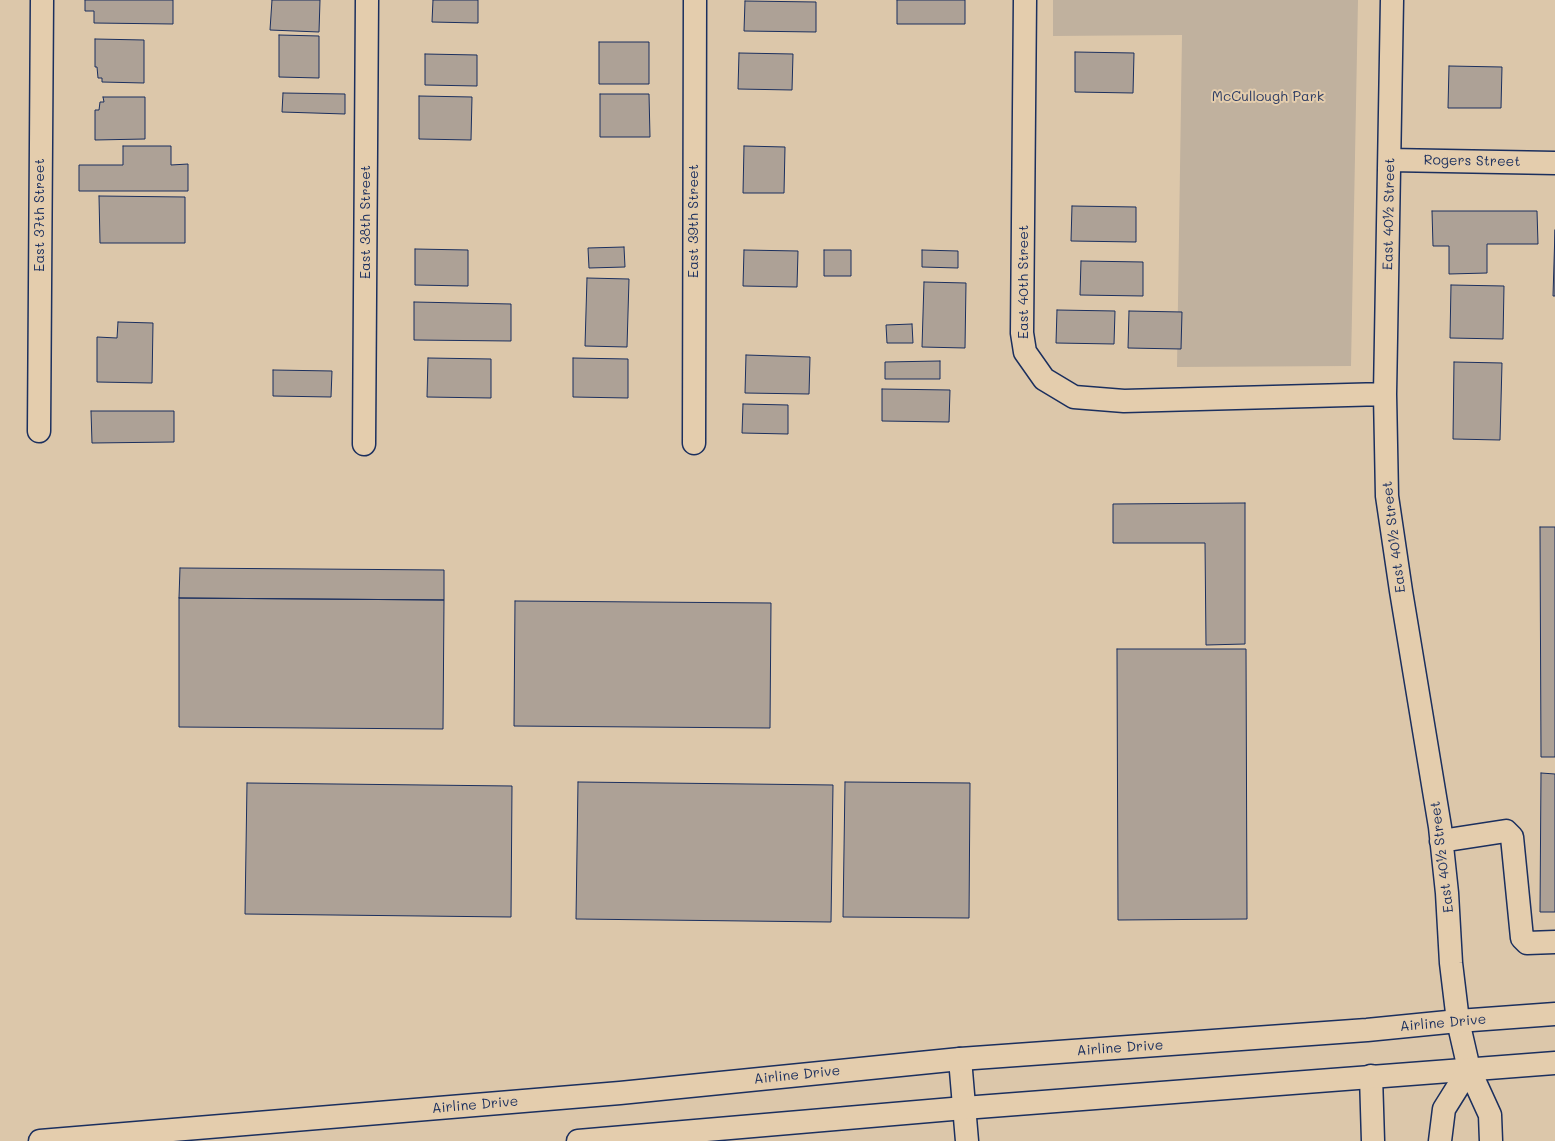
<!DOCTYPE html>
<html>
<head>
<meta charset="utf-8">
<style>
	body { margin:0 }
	canvas { display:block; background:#dcc7aa }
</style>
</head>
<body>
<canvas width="1555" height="1141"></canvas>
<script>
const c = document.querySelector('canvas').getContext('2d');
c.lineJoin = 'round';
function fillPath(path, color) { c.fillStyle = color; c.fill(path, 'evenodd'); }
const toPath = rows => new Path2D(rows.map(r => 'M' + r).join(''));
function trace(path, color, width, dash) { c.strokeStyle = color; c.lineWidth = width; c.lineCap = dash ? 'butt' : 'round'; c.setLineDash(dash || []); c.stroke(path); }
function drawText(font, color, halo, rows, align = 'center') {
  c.font = font + ' Mali,sans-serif'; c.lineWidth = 4; c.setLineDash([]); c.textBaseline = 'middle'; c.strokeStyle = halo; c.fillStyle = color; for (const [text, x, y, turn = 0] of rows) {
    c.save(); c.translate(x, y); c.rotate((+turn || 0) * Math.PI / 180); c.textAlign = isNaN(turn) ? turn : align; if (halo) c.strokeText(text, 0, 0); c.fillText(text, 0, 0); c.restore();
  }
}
fillPath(toPath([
	[1053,0,1358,0,1351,366,1177,367,1182,35,1053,36]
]), '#c0b19e');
const building = toPath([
	[85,0,173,0,173,24,94,23,94,11,85,11,85,0],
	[272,0,320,0,319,32,270,30,272,0],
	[433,0,478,0,478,23,432,22,433,0],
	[897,0,965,0,965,24,897,24,897,0],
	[745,1,816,2,816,32,744,31,745,1],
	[279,35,319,36,319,78,279,77,279,35],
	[95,39,144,40,144,83,102,82,102,78,98,78,97,67,95,67,95,39],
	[599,42,649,42,649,84,599,84,599,42],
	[1075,52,1134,53,1133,93,1075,92,1075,52],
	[739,53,793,54,792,90,738,89,739,53],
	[425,54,477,55,477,86,425,85,425,54],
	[1449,66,1502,67,1501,108,1448,108,1449,66],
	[283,93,345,94,345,114,282,112,283,93],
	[600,94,649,94,650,137,600,137,600,94],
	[419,96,472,97,471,140,419,139,419,96],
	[103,97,145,97,145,139,95,140,95,110,99,110,100,102,104,102,103,97],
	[123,146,171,146,171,165,188,164,188,191,79,191,79,165,123,165,123,146],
	[744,146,785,147,784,193,743,193,744,146],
	[99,196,185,197,185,243,100,243,99,196],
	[1072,206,1136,207,1136,242,1071,241,1072,206],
	[1432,211,1537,211,1538,244,1487,244,1487,273,1449,274,1449,246,1433,246,1432,211],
	[1555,230,1555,296,1553,296,1555,230],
	[624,247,625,267,589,268,588,248,624,247],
	[415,249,468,250,468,286,415,285,415,249],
	[744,250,798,251,797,287,743,286,744,250],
	[824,250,851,250,851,276,824,276,824,250],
	[922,250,958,251,958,268,922,267,922,250],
	[1081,261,1143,262,1143,296,1080,295,1081,261],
	[587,278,629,279,627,347,585,346,587,278],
	[924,282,966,283,965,348,922,347,924,282],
	[1451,285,1504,286,1503,339,1450,338,1451,285],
	[414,302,511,304,511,341,414,340,414,302],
	[1057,310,1115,311,1114,344,1056,343,1057,310],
	[1129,311,1182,312,1181,349,1128,348,1129,311],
	[118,322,153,323,152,383,97,382,97,337,117,338,118,322],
	[912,324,913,343,887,343,886,325,912,324],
	[746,355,810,357,809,394,745,393,746,355],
	[428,358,491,359,491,398,427,397,428,358],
	[573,358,628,359,628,398,573,397,573,358],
	[940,361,940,379,885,379,885,362,940,361],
	[1454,362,1502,363,1500,440,1453,439,1454,362],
	[273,370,332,371,331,397,273,396,273,370],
	[882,389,950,390,949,422,882,421,882,389],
	[743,404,788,405,788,434,742,433,743,404],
	[91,411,174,411,174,442,92,443,91,411],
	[1245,503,1245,644,1206,645,1205,543,1113,543,1113,504,1245,503],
	[1540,527,1555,527,1555,757,1541,757,1540,527],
	[180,568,444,570,444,600,179,598,180,568],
	[179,598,444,600,443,729,179,727,179,598],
	[515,601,771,603,770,728,514,726,515,601],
	[1117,649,1246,649,1247,919,1118,920,1117,649],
	[1541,773,1555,774,1555,912,1540,912,1541,773],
	[578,782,833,785,831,922,576,919,578,782],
	[845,782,970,783,969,918,843,917,845,782],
	[247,783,512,786,511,917,245,914,247,783]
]);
fillPath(building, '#ada196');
trace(building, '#1b2f5e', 1);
const minor = toPath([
	[1025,0,1022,333,1025,352,1044,379,1074,397,1124,401,1385,394],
	[1392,0,1385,394,1387,496,1401,591,1440,827,1447,893,1451,963,1458,1021,1469,1069],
	[1390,160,1555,163],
	[39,431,42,0],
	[694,443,695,0],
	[364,444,367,0],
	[1441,841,1506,831,1512,837,1522,938,1527,943,1555,942],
	[960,1059,967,1141],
	[1371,1076,1373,1141]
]);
const major = toPath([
	[40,1141,620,1093,960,1059,1367,1030,1458,1021,1555,1014],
	[578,1141,964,1108,1555,1063]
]);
const highway = toPath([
	[1469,1069,1490,1115,1491,1141],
	[1440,1141,1444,1109,1469,1069]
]);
trace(minor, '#1b2f5e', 25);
trace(major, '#1b2f5e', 25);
trace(highway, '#1b2f5e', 25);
trace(minor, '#e4cdad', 22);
trace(major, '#e4cdad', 22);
trace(highway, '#e4cdad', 22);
drawText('14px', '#2c3c64', '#e4cdad', [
	["McCullough Park",1268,97]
]);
drawText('14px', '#1b2f5e', '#e4cdad', [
	["Rogers Street",1472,161,1],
	["East 40½ Street",1389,214,-89],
	["East 37th Street",40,215,-90],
	["East 39th Street",694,221,-90],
	["East 38th Street",366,222,-90],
	["East 40th Street",1024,282,-90],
	["East 40½ Street",1394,537,-97],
	["East 40½ Street",1442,857,-97],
	["Airline Drive",1443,1023,-5],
	["Airline Drive",1120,1048,-4],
	["Airline Drive",797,1075,-6],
	["Airline Drive",475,1105,-5]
]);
</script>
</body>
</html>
